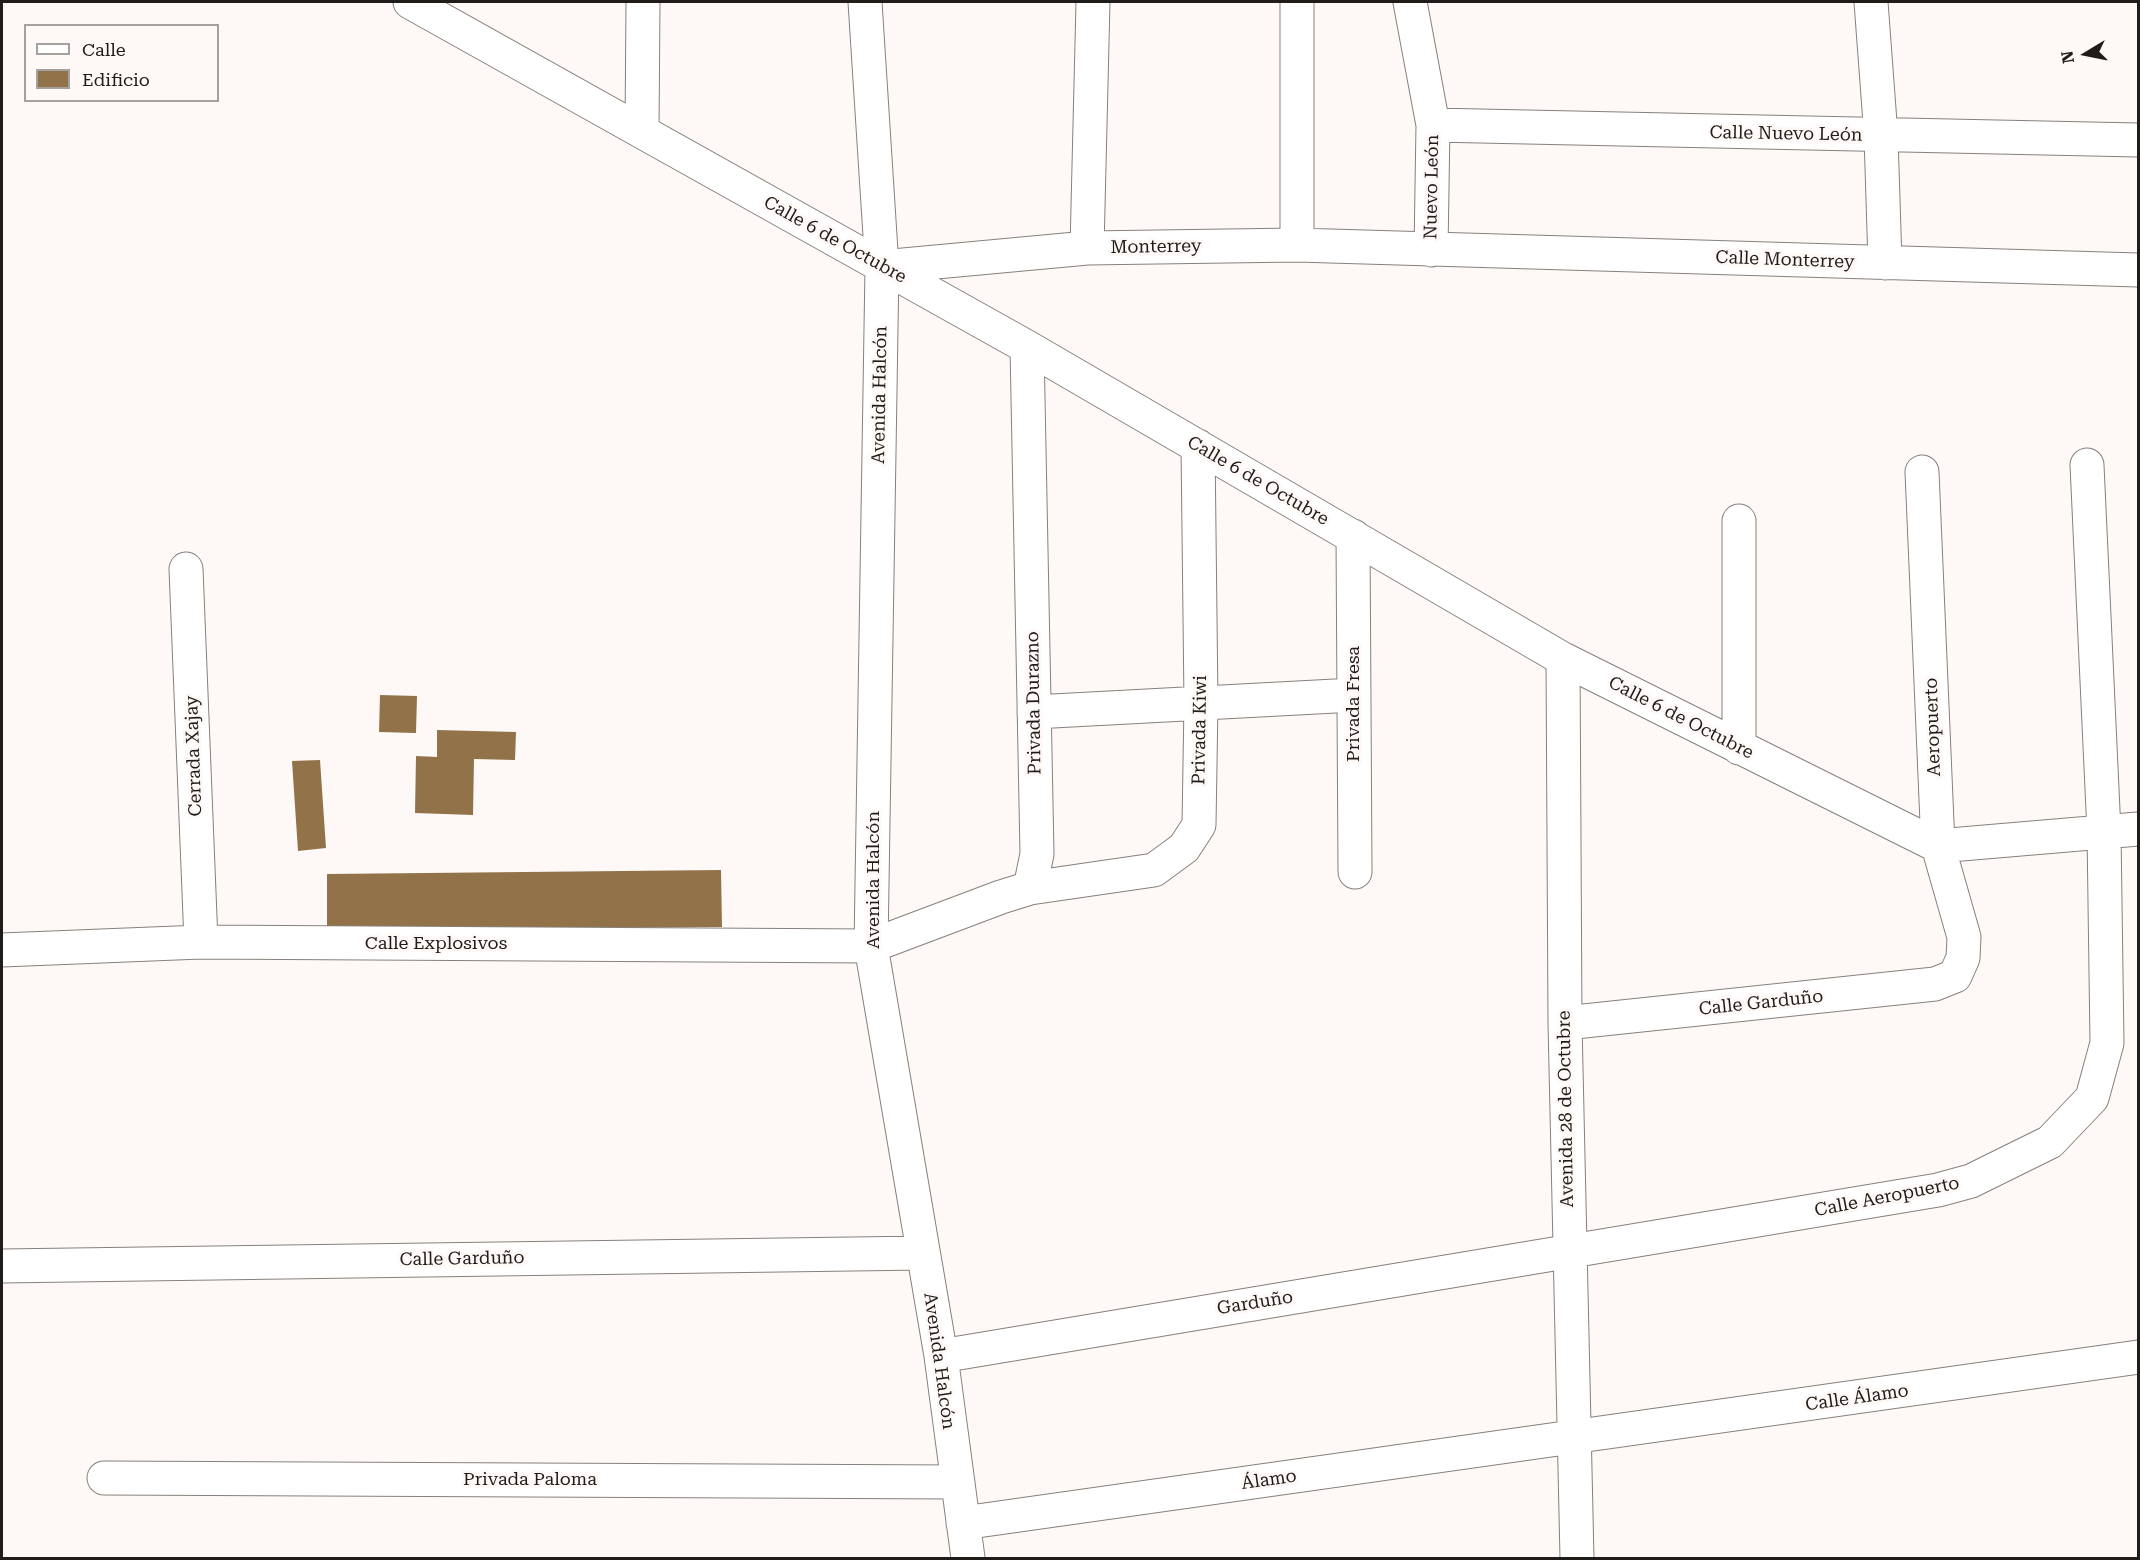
<!DOCTYPE html>
<html>
<head>
<meta charset="utf-8">
<style>
	body { margin:0 }
	#map { position:relative; width:2140px; height:1560px; overflow:hidden; background:#fef9f7; font-family:"Roboto Serif",serif }
	canvas { display:block }
	.frame { position:absolute; inset:0; border:3px solid #1f1c1a; pointer-events:none }
	.legend { position:absolute; left:24px; top:24px; width:195px; height:78px; box-sizing:border-box; background:#fef9f7; border:2px solid #a5a19f; margin:0; padding:8px 10px; list-style:none; font-size:18px; color:#1f1c1a }
	.legend li { display:flex; align-items:center; gap:12px; height:30px }
	.legend b { width:30px; border:2px solid #a5a19f }
	.north { position:absolute; left:2056px; top:24px; width:60px; height:60px; -webkit-text-stroke:4px #fef9f7; paint-order:stroke; rotate:260deg; font-size:16px; font-weight:700; line-height:24px; text-align:center; color:#1f1c1a }
	.north::after { content:''; display:block; margin:auto; width:21px; height:27px; background:#1f1c1a; clip-path:polygon(50% 0,100% 100%,50% 72%,0 100%) }
</style>
</head>
<body>
<div id="map">
<canvas width="2140" height="1560"></canvas>
<div class="frame"></div>
<ul class="legend">
<li><b style="height:8px;background:#fff"></b>Calle</li>
<li><b style="height:16px;background:#917249"></b>Edificio</li>
</ul>
<div class="north">N</div>
</div>
<script>
const c = document.querySelector('canvas').getContext('2d');
c.lineJoin = 'round';
function fillPath(path, color) { c.fillStyle = color; c.fill(path, 'evenodd'); }
const toPath = rows => new Path2D(rows.map(r => 'M' + r).join(''));
function trace(path, color, width, dash) { c.strokeStyle = color; c.lineWidth = width; c.lineCap = dash ? 'butt' : 'round'; c.setLineDash(dash || []); c.stroke(path); }
function drawText(font, color, halo, rows, align = 'center') {
  c.font = font + ' "Roboto Serif",serif'; c.lineWidth = 6; c.setLineDash([]); c.textBaseline = 'middle'; c.strokeStyle = halo; c.fillStyle = color; for (const [text, x, y, turn = 0] of rows) {
    c.save(); c.translate(x, y); c.rotate((+turn || 0) * Math.PI / 180); c.textAlign = isNaN(turn) ? turn : align; if (halo) c.strokeText(text, 0, 0); c.fillText(text, 0, 0); c.restore();
  }
}
fillPath(toPath([
	[380,695,417,696,416,733,379,732],
	[437,730,516,732,515,760,474,759,473,815,415,813,416,756,437,757],
	[320,760,326,848,298,851,292,761],
	[721,870,722,927,327,930,327,874]
]), '#917249');
const minor = toPath([
	[410,2,1027,347,1563,659,1938,846,2138,829],
	[865,2,882,267,871,946,941,1356,968,1558],
	[1297,2,1297,245],
	[1410,2,1433,125,1431,250],
	[1871,2,1881,136,1885,263],
	[1433,125,2138,140],
	[642,132,643,2],
	[1087,248,1093,2],
	[882,267,1087,248,1297,245,2138,270],
	[1027,347,1037,854,1030,888],
	[1739,521,1739,748],
	[1353,536,1355,872],
	[186,569,201,942],
	[1563,659,1565,1023,1577,1558],
	[1034,712,1354,695],
	[2,950,201,942,871,946,1001,897,1030,888,1154,870,1184,848,1199,825,1201,703,1198,446],
	[1565,1023,1935,984,1955,976,1963,958,1964,937,1938,846,1922,472],
	[2,1266,923,1253],
	[941,1356,1938,1190,1971,1181,2050,1142,2092,1098,2107,1043,2104,832,2087,465],
	[104,1478,956,1482],
	[963,1523,2138,1357]
]);
trace(minor, '#87807c', 35);
trace(minor, '#fff', 33);
drawText('18px', '#1f1c1a', '#fef9f7', [
	["Calle Nuevo León",1786,134,1],
	["Nuevo León",1432,187,-89],
	["Calle 6 de Octubre",835,240,29],
	["Monterrey",1156,247,-1],
	["Calle Monterrey",1785,260,2],
	["Avenida Halcón",880,395,-89],
	["Calle 6 de Octubre",1258,481,30],
	["Privada Durazno",1034,703,-91],
	["Privada Fresa",1354,704,-90],
	["Calle 6 de Octubre",1681,718,27],
	["Aeropuerto",1933,727,-92],
	["Privada Kiwi",1200,730,-89],
	["Cerrada Xajay",194,756,-92],
	["Avenida Halcón",874,880,-90],
	["Calle Explosivos",436,944],
	["Calle Garduño",1761,1003,-6],
	["Avenida 28 de Octubre",1566,1109,-91],
	["Calle Aeropuerto",1887,1197,-11],
	["Calle Garduño",462,1259,-1],
	["Garduño",1255,1303,-9],
	["Avenida Halcón",939,1361,82],
	["Calle Álamo",1857,1398,-8],
	["Privada Paloma",530,1480],
	["Álamo",1269,1480,-8]
]);
</script>
</body>
</html>
